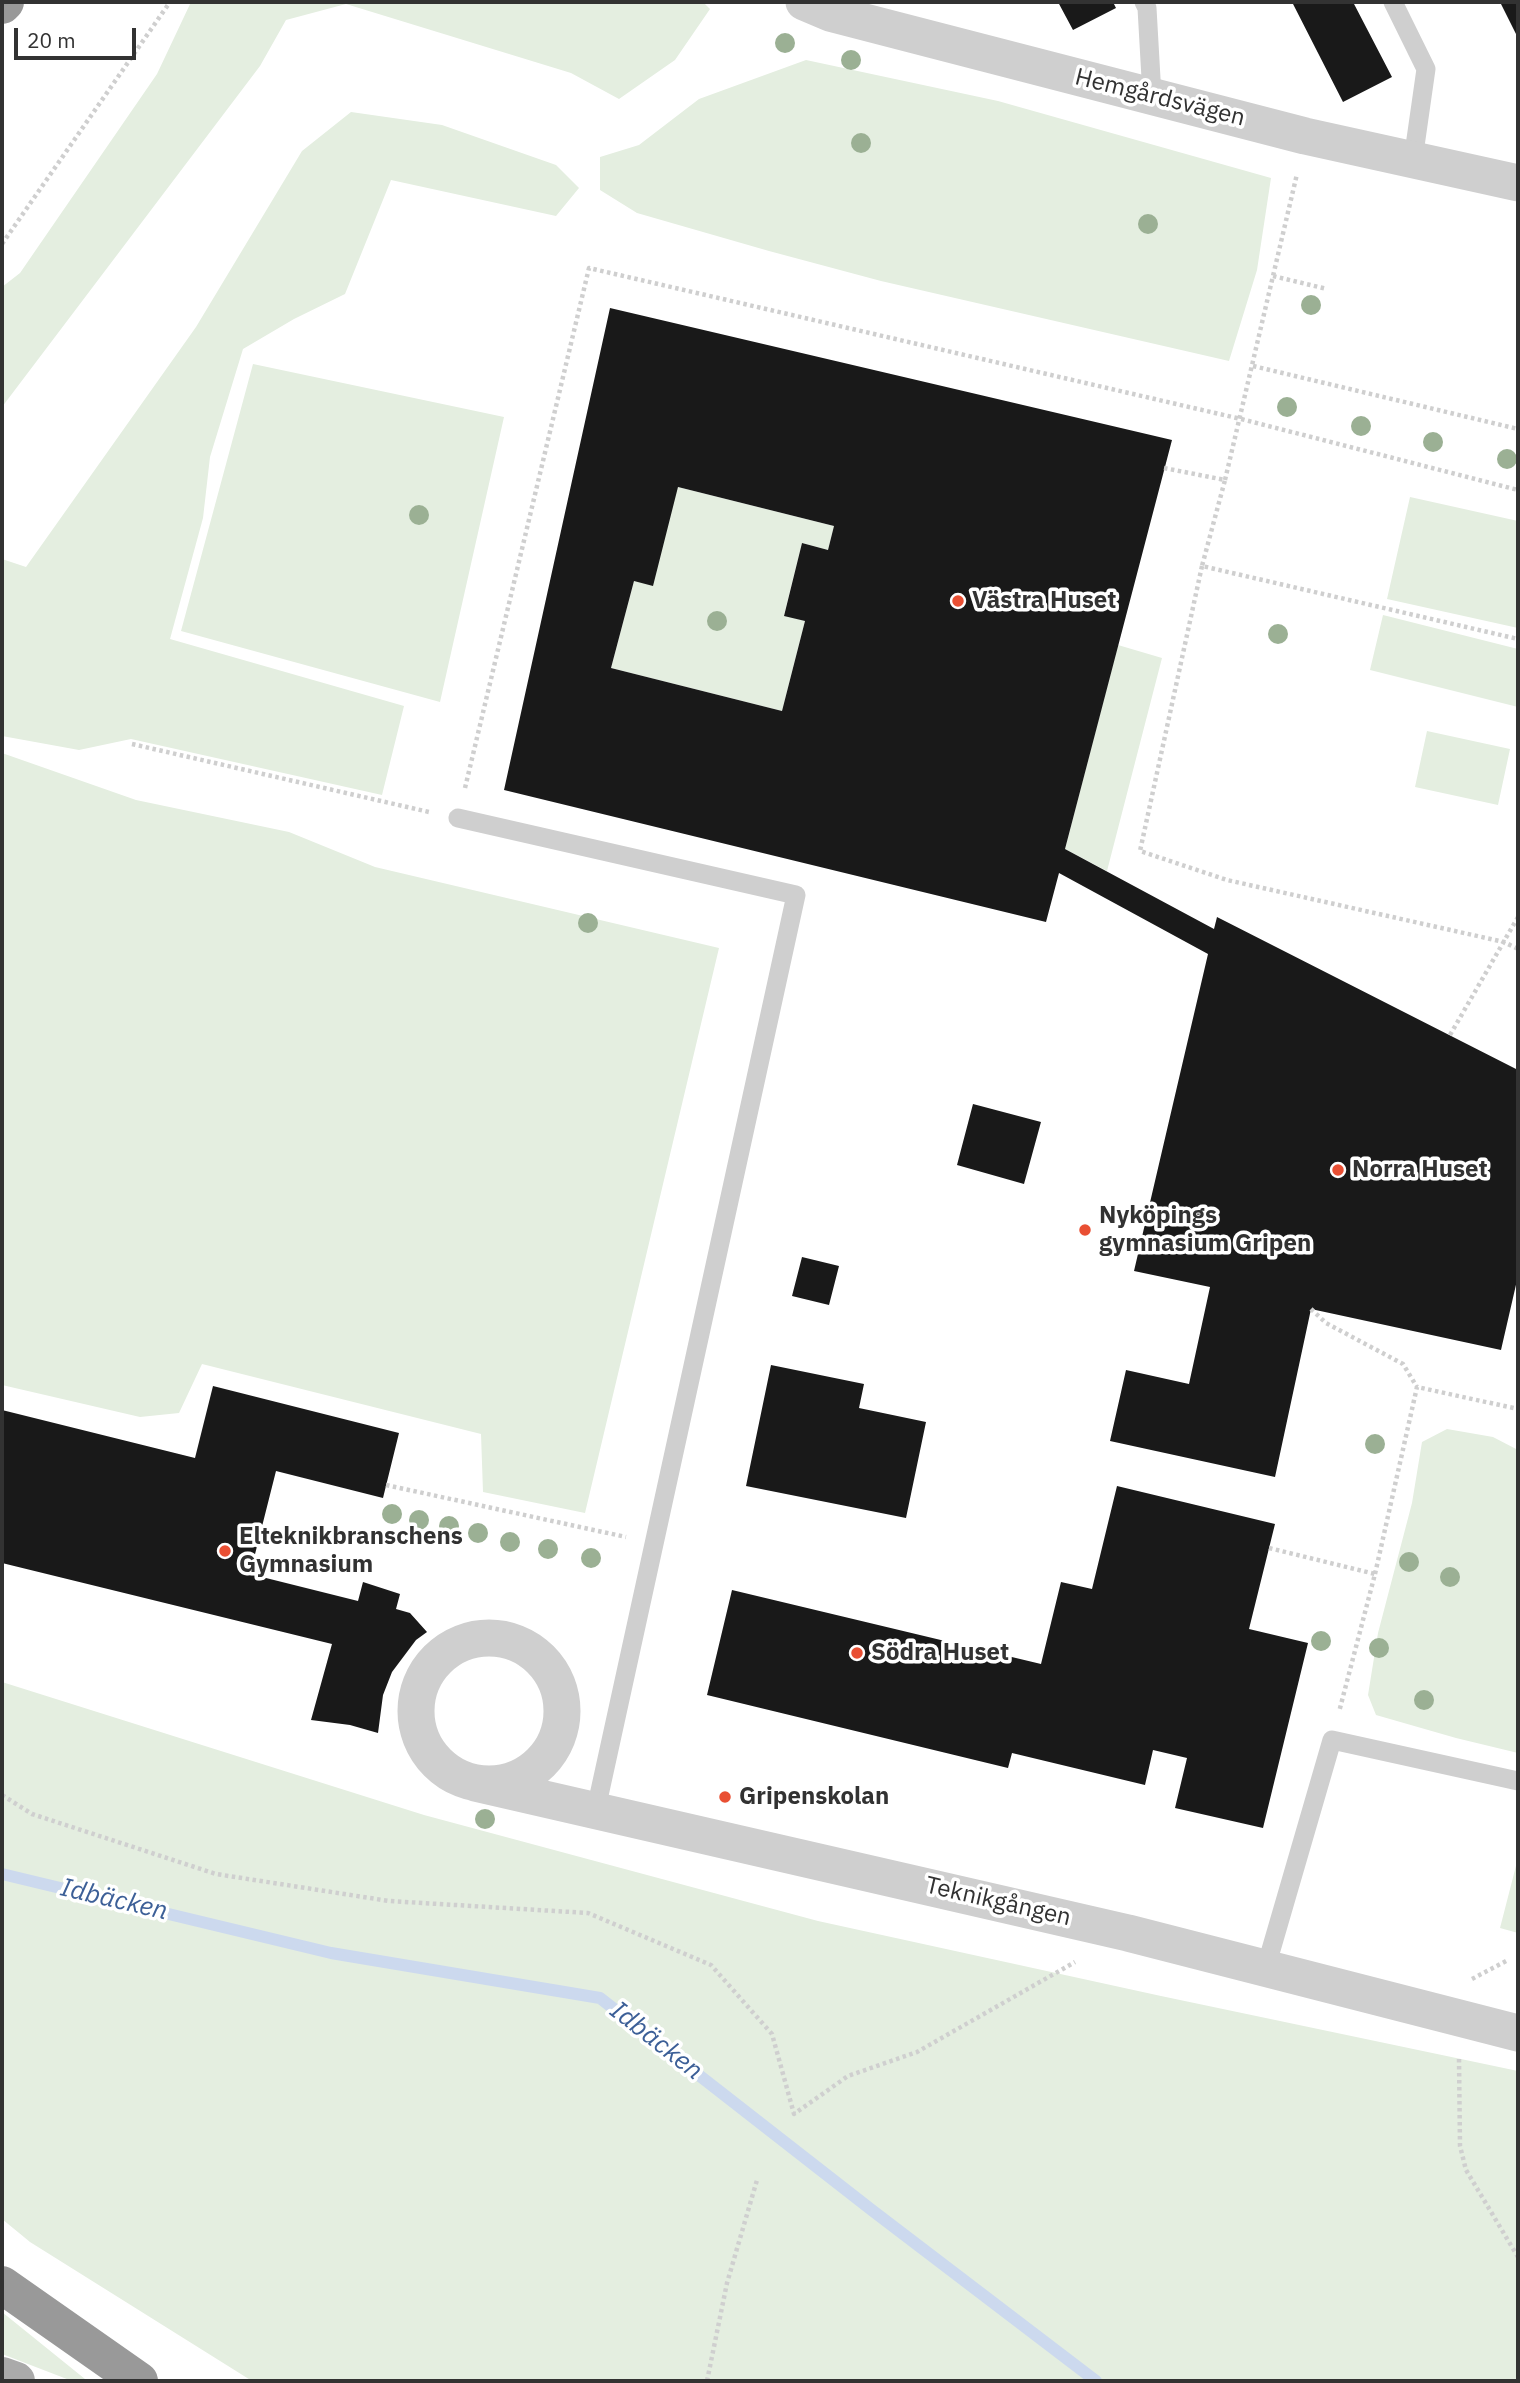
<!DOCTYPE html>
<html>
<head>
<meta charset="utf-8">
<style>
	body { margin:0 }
	#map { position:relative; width:1520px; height:2383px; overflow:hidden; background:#fff; font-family:"IBM Plex Sans",sans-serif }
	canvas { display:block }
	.frame { position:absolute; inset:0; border:4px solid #323232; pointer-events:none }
	.scale { position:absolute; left:14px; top:28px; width:122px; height:32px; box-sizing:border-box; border:4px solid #323232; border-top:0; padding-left:9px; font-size:21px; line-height:24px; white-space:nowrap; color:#323232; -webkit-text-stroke:5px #fff; paint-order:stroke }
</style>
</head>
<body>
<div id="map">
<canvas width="1520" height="2383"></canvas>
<div class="frame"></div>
<div class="scale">20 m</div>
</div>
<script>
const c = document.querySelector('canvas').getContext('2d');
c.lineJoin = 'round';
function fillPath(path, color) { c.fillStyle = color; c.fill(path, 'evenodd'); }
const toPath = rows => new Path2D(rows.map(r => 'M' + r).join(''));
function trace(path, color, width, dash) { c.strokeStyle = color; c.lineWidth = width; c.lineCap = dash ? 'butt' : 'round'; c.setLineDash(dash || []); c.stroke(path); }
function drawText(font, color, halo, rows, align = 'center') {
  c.font = font + ' "IBM Plex Sans",sans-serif'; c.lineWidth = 7; c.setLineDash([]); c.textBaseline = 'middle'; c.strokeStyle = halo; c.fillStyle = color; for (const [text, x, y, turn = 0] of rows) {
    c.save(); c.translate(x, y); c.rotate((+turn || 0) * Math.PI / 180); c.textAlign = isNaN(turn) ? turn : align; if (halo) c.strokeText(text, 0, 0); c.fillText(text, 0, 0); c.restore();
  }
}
fillPath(toPath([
	[191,2,703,2,710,9,675,60,619,99,571,73,346,4,286,20,260,66,2,407,2,287,20,273,157,74],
	[806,60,998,101,1271,178,1257,270,1229,361,881,281,769,251,637,213,600,190,600,157,639,145,699,99],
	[351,112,442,125,556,165,579,188,556,216,391,180,345,294,294,319,243,349,210,457,203,518,170,639,404,706,382,795,131,739,79,750,2,736,2,559,26,567,196,327,302,151],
	[253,364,504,417,440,702,181,631],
	[678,487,834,526,828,550,802,543,784,615,805,621,782,711,611,668,634,581],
	[1410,497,1518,521,1518,628,1387,599],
	[1383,615,1518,649,1518,707,1370,670],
	[1118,645,1162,658,1107,871,1065,849],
	[1427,731,1510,749,1498,805,1415,787],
	[2,753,136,800,289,832,375,867,719,948,585,1513,483,1492,481,1434,202,1364,179,1413,140,1417,2,1385],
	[1447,1429,1493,1437,1518,1450,1518,1753,1456,1738,1376,1715,1368,1695,1378,1633,1412,1503,1422,1442],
	[2,1682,424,1815,818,1921,1161,1996,1518,2071,1518,2381,252,2381,30,2242,2,2219],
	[1518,1858,1518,1933,1500,1928],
	[2,2312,85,2379,84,2381,72,2381,2,2354]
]), '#e4eee0');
trace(toPath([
	[2,1874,331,1953,600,1998,873,2211,1096,2381]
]), '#ccd9ee', 12);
fillPath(toPath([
	[1058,2,1113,2,1116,8,1073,30],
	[1292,2,1353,2,1392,77,1343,102],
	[1500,2,1518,2,1518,38],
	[610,308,1172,440,1065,849,1214,929,1217,917,1518,1070,1518,1276,1501,1350,1311,1309,1275,1477,1110,1441,1126,1370,1189,1384,1210,1287,1134,1271,1208,954,1059,873,1046,922,504,790],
	[678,487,834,526,828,550,802,543,784,616,805,621,782,711,611,668,634,581,653,586],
	[973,1104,1041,1122,1024,1184,957,1165],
	[802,1257,839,1266,829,1305,792,1296],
	[771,1365,864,1384,859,1408,926,1422,906,1518,746,1486],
	[213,1386,399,1433,383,1498,276,1471,250,1574,358,1601,363,1582,400,1594,396,1609,410,1613,427,1632,416,1640,392,1672,383,1695,378,1733,350,1725,311,1720,332,1644,2,1563,2,1410,195,1458],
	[1117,1486,1275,1524,1249,1629,1308,1643,1263,1828,1175,1808,1187,1758,1153,1750,1145,1785,1012,1753,1008,1768,707,1695,732,1590,1041,1664,1061,1582,1092,1589]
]), '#191919');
trace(toPath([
	[2,244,170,2],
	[1273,276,1327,289],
	[1253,366,1518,429],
	[1164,468,1225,480,1202,566,1518,639],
	[1225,480,1297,174],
	[1202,566,1140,851,1227,880,1504,942,1518,949],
	[132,744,429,812],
	[465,788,589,268,1241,419,1518,490],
	[1450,1035,1518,917],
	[1311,1309,1326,1323,1403,1364,1417,1387],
	[386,1485,626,1537],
	[1269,1548,1375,1574,1339,1712],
	[1375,1574,1417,1387,1518,1409],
	[2,1795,32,1814,216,1874,389,1901,588,1913,711,1965,772,2034,794,2114,848,2076,917,2052,1075,1962],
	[1472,1979,1508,1960],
	[1459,2059,1460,2146,1466,2170,1518,2257],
	[707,2381,727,2283,757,2180]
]), '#cfcfcf', 4.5, [3.5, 3.5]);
trace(toPath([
	[1144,2,1147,8,1152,96],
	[1393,2,1426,69,1413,160],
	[458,818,796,895,596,1809],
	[1266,1967,1332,1740,1518,1781]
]), '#cfcfcf', 19);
trace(toPath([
	[804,2,830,13,1305,136,1518,183],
	'416 1711a73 73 0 1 1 146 0a73 73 0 1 1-146 0Z',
	[475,1783,1128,1933,1518,2033]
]), '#cfcfcf', 37);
trace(toPath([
	[2,2376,16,2381]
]), '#aaa', 38);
trace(toPath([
	[2,5,5,2],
	[2,2285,139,2381]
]), '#999', 38);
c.fillStyle = '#9bb094';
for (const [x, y] of [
	[785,43],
	[851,60],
	[861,143],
	[1148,224],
	[1311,305],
	[1287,407],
	[1361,426],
	[1433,442],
	[1507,459],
	[419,515],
	[717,621],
	[1278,634],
	[588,923],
	[1375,1444],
	[392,1514],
	[419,1520],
	[449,1526],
	[478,1533],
	[510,1542],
	[548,1549],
	[591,1558],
	[1409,1562],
	[1450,1577],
	[1321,1641],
	[1379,1648],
	[1424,1700],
	[485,1819]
]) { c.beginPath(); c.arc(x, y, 10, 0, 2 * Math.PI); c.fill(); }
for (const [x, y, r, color] of [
	[958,601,7,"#e94f33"],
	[1338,1170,7,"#e94f33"],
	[1085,1230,7,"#e94f33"],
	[225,1551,7,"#e94f33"],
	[857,1653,7,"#e94f33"],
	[725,1797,7,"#e94f33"]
]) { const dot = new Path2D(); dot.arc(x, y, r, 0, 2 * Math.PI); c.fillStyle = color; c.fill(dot); trace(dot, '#fff', 2.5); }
drawText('24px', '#323232', '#fff', [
	["Hemgårdsvägen",1160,98,14],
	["Teknikgången",998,1902,13]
]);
drawText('bold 24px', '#323232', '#fff', [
	["Västra Huset",972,601],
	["Norra Huset",1352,1170],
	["Nyköpings",1099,1216],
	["gymnasium Gripen",1099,1244],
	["Elteknikbranschens",239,1537],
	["Gymnasium",239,1565],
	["Södra Huset",871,1653],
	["Gripenskolan",739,1797]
], 'left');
drawText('italic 26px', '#3c5f97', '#fff', [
	["Idbäcken",114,1900,13],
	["Idbäcken",656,2041,38]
]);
</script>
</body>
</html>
